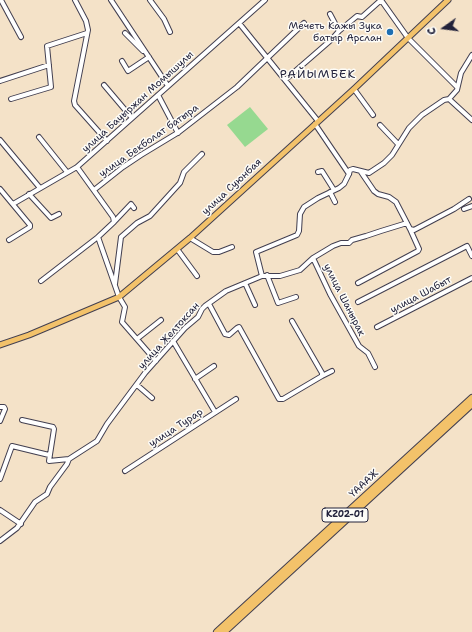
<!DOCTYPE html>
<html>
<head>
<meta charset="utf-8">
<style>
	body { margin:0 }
	#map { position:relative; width:472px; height:632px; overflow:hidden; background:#f4e2c8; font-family:"Shantell Sans",sans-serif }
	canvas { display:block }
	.north { position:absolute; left:424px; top:8px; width:40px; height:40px; -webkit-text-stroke:3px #fdfcf7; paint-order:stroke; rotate:256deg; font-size:11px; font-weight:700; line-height:16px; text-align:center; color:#22223b }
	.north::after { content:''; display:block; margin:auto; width:14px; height:18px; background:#22223b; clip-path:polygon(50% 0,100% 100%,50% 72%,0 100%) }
</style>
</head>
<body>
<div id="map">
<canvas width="472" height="632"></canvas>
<div class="north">С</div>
</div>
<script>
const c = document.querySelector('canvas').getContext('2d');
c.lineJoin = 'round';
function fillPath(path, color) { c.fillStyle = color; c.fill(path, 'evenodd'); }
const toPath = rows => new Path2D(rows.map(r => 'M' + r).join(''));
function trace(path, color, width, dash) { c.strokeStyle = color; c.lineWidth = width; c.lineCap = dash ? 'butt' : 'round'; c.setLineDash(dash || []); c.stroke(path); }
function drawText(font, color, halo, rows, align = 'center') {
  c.font = font + ' "Shantell Sans",sans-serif'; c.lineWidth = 3; c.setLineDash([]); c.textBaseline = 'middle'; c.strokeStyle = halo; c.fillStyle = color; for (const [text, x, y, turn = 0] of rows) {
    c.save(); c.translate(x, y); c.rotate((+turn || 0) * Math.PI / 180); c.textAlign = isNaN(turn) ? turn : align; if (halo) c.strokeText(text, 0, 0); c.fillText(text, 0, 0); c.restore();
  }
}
fillPath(toPath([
	[250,107,268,129,245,147,227,125]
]), '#96d990');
const minor = toPath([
	[1,0,21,37],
	[75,0,86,21,88,30,74,101,75,105,107,141],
	[111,0,168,86],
	[150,0,164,19,170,32],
	[381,0,408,38,457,87],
	[330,14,339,31],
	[239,23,318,121],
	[125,33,143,51],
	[122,61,128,71,149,57,148,56],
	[285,80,331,40,339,31,357,16,362,17,381,0],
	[0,81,49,65],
	[104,85,132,118],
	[354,89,373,115],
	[158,95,178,133],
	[11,99,51,87,47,46,87,33],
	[449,99,457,90,461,73,472,55],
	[315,124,349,174],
	[380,125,398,144],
	[39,137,67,172],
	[0,140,40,188],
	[318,172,322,171,334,190],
	[361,172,374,191,378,194,389,197,396,202,410,229,414,230,454,209,469,199],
	[0,189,30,225,30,227,9,240],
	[94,190,123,167,141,155,179,132,237,87,304,23],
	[330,192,335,202],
	[29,194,51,218,59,214],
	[13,204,77,167,265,0],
	[464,209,472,206],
	[114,222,131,204,134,208],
	[98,237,119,297,125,307,122,322,156,361],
	[190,238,213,252,219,252,232,247],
	[177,249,197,276],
	[313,258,330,294,359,346,368,353,375,367],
	[267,275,278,303,296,297],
	[262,276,256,252,297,235,299,231,300,214,304,207,318,198,339,188,344,184,349,174,350,170,353,169,369,173,384,163,392,155,409,128,422,115,444,100,449,99,472,120],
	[41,281,98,237,114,222,113,217,77,167],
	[245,283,255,305],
	[358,283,418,251,419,249,410,229],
	[115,284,121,237,137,223,150,216,180,183,184,172,202,154],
	[358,302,467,246,472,256],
	[209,304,225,334,229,335,237,328,239,327,279,399,283,399,322,376,322,373,292,321],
	[377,327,472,278],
	[137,339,161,320],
	[173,341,215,412],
	[322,376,332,371],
	[195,379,214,366],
	[137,385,152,398],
	[0,407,4,407,5,409,0,421],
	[22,420,53,427,54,429,49,461,69,459],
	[125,471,236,399],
	[0,479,12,446,49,455],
	[0,510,21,524],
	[0,541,17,528,35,502,47,494,50,487,67,464,69,459,97,441,107,424,145,373,185,328,198,317,202,309,205,306,226,291,262,276,280,276,300,270,313,258,333,246,341,243,349,243,352,240,366,236,381,231,407,223]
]);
const major = toPath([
	[0,345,29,335,119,297,190,238,354,89,448,0]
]);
const highway = toPath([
	[217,632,472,398],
	[224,632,472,404]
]);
trace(minor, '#423f50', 6);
trace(major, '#423f50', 7);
trace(highway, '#423f50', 8);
trace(minor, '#fff', 4);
trace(major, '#f3c26a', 5);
trace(highway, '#f3c26a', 6);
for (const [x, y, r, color] of [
	[390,32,4,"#1f6fb2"]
]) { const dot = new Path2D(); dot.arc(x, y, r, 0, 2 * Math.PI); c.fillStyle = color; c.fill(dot); trace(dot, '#fdfcf7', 1.5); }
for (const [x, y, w] of [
	[345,515,46]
]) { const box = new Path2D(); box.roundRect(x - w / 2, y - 7, w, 14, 3); c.fillStyle = '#fdfcf7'; c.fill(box); trace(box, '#22223b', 1); }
drawText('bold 9px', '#22223b', null, [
	["KZ02-01",345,515]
]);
drawText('10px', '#22223b', '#fdfcf7', [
	["Мечеть Кажы Зука",382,26],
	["батыр Арслан",382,38]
], 'right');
drawText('10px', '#22223b', '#fdfcf7', [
	["улица Бауыржан Момышулы",138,102,-42],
	["улица Бекболат батыра",149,141,-35],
	["улица Суюнбая",232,187,-43],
	["улица Шабыт",421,295,-28],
	["улица Шанырак",344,300,63],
	["улица Желтоксан",169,336,-48],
	["улица Турар",176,428,-33],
	["ҮАААЖ",364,484,-43]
]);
c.letterSpacing = '1px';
drawText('12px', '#22223b', '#fdfcf7', [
	["РАЙЫМБЕК",318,75]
]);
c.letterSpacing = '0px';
</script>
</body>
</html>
